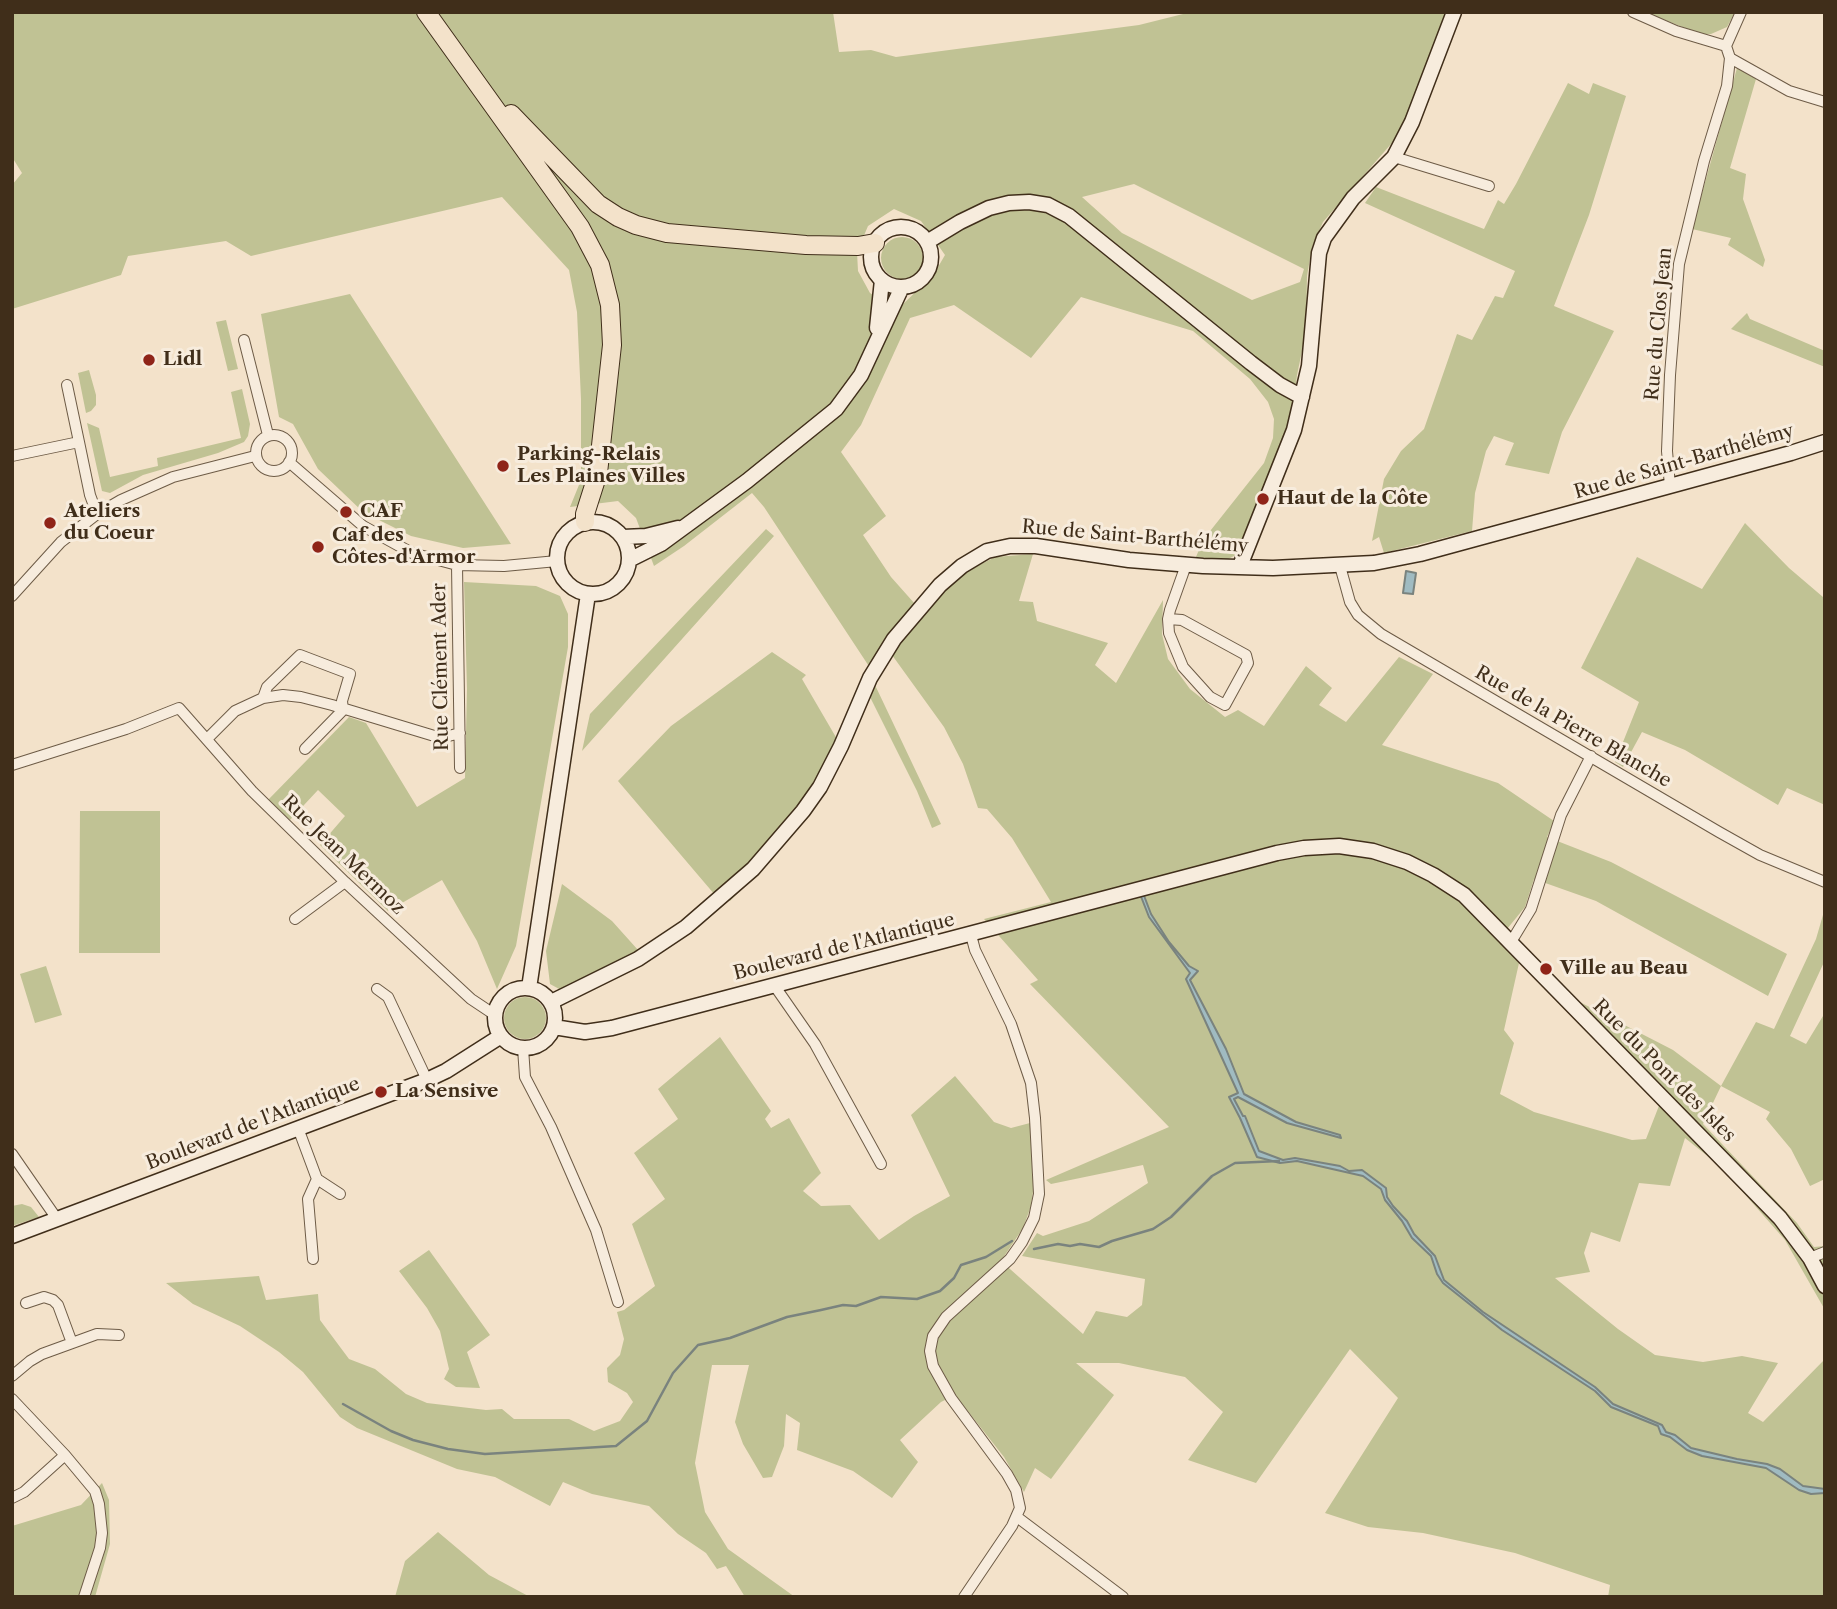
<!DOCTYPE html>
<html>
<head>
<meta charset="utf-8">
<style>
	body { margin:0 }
	#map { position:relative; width:1837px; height:1609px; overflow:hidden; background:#f3e2ca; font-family:"Libre Caslon Text",serif }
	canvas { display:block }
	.frame { position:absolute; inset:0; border:14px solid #402e1a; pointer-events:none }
</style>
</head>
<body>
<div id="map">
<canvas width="1837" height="1609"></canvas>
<div class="frame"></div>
</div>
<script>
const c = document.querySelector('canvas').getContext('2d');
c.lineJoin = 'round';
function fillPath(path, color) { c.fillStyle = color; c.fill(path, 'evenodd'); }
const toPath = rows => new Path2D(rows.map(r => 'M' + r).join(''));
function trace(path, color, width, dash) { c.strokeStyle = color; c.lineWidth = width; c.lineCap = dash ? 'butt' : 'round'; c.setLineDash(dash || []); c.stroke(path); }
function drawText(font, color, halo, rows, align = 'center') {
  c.font = font + ' "Libre Caslon Text",serif'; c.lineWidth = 6; c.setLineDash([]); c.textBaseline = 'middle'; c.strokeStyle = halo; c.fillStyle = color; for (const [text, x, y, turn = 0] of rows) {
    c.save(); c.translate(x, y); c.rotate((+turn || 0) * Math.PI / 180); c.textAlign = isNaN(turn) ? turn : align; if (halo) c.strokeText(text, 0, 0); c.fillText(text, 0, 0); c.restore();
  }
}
fillPath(toPath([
	[12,12,833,12,839,52,871,50,896,57,1139,25,1191,12,1448,12,1411,108,1398,136,1323,222,1312,247,1307,276,1306,332,1297,375,1292,418,1245,538,1236,555,1226,560,1196,557,1203,540,1264,463,1273,438,1274,419,1268,402,1250,379,1193,331,1081,297,1031,358,954,305,910,318,861,425,841,452,886,516,863,535,891,577,923,613,962,574,995,557,1033,554,1019,601,1033,602,1037,621,1108,643,1095,665,1116,683,1163,600,1162,634,1168,659,1190,689,1225,717,1238,710,1264,726,1306,666,1332,688,1319,705,1346,722,1399,657,1433,674,1382,745,1498,783,1554,821,1547,837,1611,862,1787,954,1768,996,1596,901,1534,879,1525,907,1498,940,1519,963,1504,1030,1514,1043,1500,1094,1534,1112,1632,1140,1646,1139,1664,1093,1570,997,1673,1050,1721,1086,1756,1022,1774,1029,1816,939,1825,908,1825,960,1790,1036,1806,1044,1823,1016,1825,1017,1825,1179,1810,1186,1791,1149,1766,1119,1770,1112,1721,1086,1703,1124,1797,1223,1814,1247,1825,1246,1825,1310,1785,1240,1720,1166,1685,1138,1670,1186,1639,1183,1620,1242,1591,1232,1584,1253,1590,1272,1555,1278,1618,1329,1655,1355,1703,1362,1742,1356,1778,1363,1748,1413,1763,1422,1825,1359,1825,1597,1608,1597,1610,1585,1515,1553,1423,1533,1368,1527,1325,1513,1398,1398,1350,1349,1256,1483,1188,1460,1223,1412,1185,1377,1119,1363,1076,1363,1114,1395,1051,1479,1035,1468,1024,1492,1004,1457,955,1395,941,1402,900,1440,918,1462,892,1498,853,1471,797,1450,800,1423,786,1414,784,1446,772,1477,763,1478,743,1444,735,1422,749,1365,712,1365,695,1463,705,1512,728,1549,795,1597,745,1597,726,1566,717,1569,706,1553,678,1534,649,1506,592,1494,563,1482,550,1506,495,1477,457,1469,357,1428,340,1417,303,1372,279,1352,240,1326,193,1304,166,1283,259,1276,266,1300,318,1294,320,1320,349,1359,375,1369,406,1394,427,1403,486,1410,502,1409,514,1419,569,1419,594,1431,620,1421,633,1402,627,1393,608,1382,607,1368,620,1355,624,1339,617,1312,624,1310,655,1286,632,1224,665,1199,634,1153,678,1119,658,1089,720,1037,771,1111,765,1119,771,1128,789,1118,821,1173,803,1191,821,1206,850,1205,879,1240,914,1216,950,1196,911,1115,955,1076,994,1122,1011,1128,1030,1123,1034,1184,1031,1206,1023,1228,1001,1261,1083,1334,1096,1311,1127,1317,1142,1305,1145,1279,1022,1256,1037,1233,1043,1236,1089,1221,1148,1183,1143,1165,1051,1184,1046,1180,1169,1127,1030,984,1038,980,984,919,1051,902,1012,838,987,809,978,808,963,764,944,727,892,655,878,680,764,507,752,493,684,546,654,566,636,518,618,501,570,507,581,480,581,399,577,312,569,270,502,197,251,256,226,241,128,256,121,275,12,309,12,185,22,173,12,157],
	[1134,184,1304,269,1300,282,1252,300,1122,233,1082,197],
	[894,209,921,221,945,255,934,274,897,310,870,293,858,271,857,252,868,226],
	[1645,12,1735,12,1727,27,1711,34,1700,34],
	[1737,68,1756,79,1730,168,1746,174,1743,199,1765,260,1763,267,1728,245,1731,238,1692,229],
	[1568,83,1589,94,1593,83,1626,96,1589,215,1554,306,1614,331,1562,432,1549,474,1505,465,1514,443,1494,436,1486,451,1475,493,1472,531,1384,553,1379,537,1372,541,1384,479,1401,451,1424,429,1457,334,1472,340,1495,296,1503,298,1515,271,1365,203,1376,187,1484,229,1498,200,1504,204,1516,184],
	'881 258a21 21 0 1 1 42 0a21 21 0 1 1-42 0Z',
	[350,294,511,544,463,548,411,536,363,512,318,469,293,424,279,417,261,314],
	[1747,313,1750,319,1825,351,1825,367,1731,329],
	[226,320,238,369,228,371,216,322],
	[89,370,96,395,96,405,91,411,86,413,78,373],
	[242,389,250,424,248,436,244,442,218,453,143,475,110,493,102,491,87,423,99,428,110,477,158,466,157,458,241,438,231,392],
	[1745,523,1789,568,1823,597,1825,596,1825,805,1787,788,1778,805,1685,750,1642,732,1623,767,1615,762,1639,702,1581,668,1637,557,1702,589],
	[766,529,774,536,582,751,590,714],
	[464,582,536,586,560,596,568,614,568,647,516,946,497,989,477,941,442,880,388,911,320,845,345,816,318,790,290,820,268,800,349,717,366,723,417,807,465,778,467,689],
	[772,652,806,675,802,679,844,751,770,860,730,901,722,890,715,895,618,781,671,726],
	[875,685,941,824,932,828,917,791,870,697],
	[80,811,160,811,160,953,79,953],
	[562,884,612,921,638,950,561,990,550,984,546,951],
	[46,966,62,1015,35,1023,20,974],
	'504 1018a21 21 0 1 1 42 0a21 21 0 1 1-42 0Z',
	[22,1204,31,1207,39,1217,12,1226,12,1206],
	[429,1250,490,1335,467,1352,480,1388,456,1387,444,1379,449,1369,440,1331,427,1308,399,1271],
	[102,1483,109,1500,110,1544,95,1597,12,1597,12,1526,81,1505],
	[438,1532,489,1575,530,1597,395,1597,405,1561]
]), '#c0c294');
const water = toPath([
	[1406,571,1416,573,1413,594,1403,593,1406,571],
	[1143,893,1151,914,1169,942,1189,966,1198,971,1190,980,1226,1049,1244,1094,1296,1122,1340,1135,1341,1138,1287,1123,1238,1097,1234,1099,1243,1116,1245,1116,1259,1151,1283,1160,1295,1158,1340,1166,1349,1171,1362,1170,1386,1188,1387,1197,1393,1206,1407,1221,1414,1234,1435,1256,1444,1280,1483,1312,1595,1387,1613,1404,1662,1425,1666,1432,1675,1435,1691,1448,1737,1459,1767,1464,1780,1469,1803,1486,1825,1489,1825,1493,1811,1494,1799,1490,1766,1468,1702,1456,1687,1450,1670,1437,1661,1434,1658,1426,1611,1407,1595,1391,1502,1330,1443,1283,1437,1274,1431,1256,1412,1238,1402,1221,1385,1200,1381,1189,1363,1176,1297,1161,1280,1163,1257,1157,1240,1118,1229,1097,1238,1093,1186,979,1190,973,1149,917,1140,894,1143,893]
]);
fillPath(water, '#a0bbc1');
trace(water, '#7a837e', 2);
trace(toPath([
	[1034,1249,1058,1244,1070,1246,1080,1244,1099,1247,1112,1241,1153,1229,1171,1217,1212,1176,1235,1163,1279,1161],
	[343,1404,391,1431,413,1440,448,1449,485,1454,616,1446,647,1421,673,1373,698,1345,730,1338,787,1317,821,1310,843,1305,856,1306,881,1297,917,1299,940,1291,954,1278,961,1265,986,1257,1012,1241]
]), '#7a837e', 2.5);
const street = toPath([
	[1633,12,1676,31,1726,46],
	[1726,46,1741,12],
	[1730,58,1789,91,1825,102],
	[1394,157,1489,186],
	[244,340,268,435],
	[67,385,79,442],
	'256 453a18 18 0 1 1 36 0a18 18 0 1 1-36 0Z',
	[12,456,79,442,90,495,97,514],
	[289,462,363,526,412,553,457,565,504,566,557,561],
	[1670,486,1667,451,1670,375,1679,264,1704,161,1727,86,1730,58,1726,46],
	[457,565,460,768],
	[1340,566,1350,602,1358,615,1381,634,1719,832,1760,855,1825,882],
	[12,596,61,542,97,514,121,500,173,477,255,456],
	[1168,619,1182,620,1246,655,1248,663,1225,705,1210,697,1183,667,1169,633,1168,619,1170,610,1186,565],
	[263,698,267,687,300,655,350,674,342,701,343,710,305,749],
	[207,739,235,711,263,698,283,695,301,697,332,705,441,738,460,733],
	[12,765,126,729,179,708,252,791,345,882,471,999,495,1015],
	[295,919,345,882],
	[1511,942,1531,909,1561,815,1591,756],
	[774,985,815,1044,881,1164],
	[377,989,388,997,427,1080],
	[523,1048,525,1077,551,1127,596,1230,618,1302],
	[298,1128,317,1179,308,1199,313,1259],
	[12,1154,57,1219],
	[317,1179,340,1194],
	[1810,1258,1825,1252],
	[26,1303,44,1297,53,1300,58,1305,72,1343],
	[12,1376,30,1361,42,1354,97,1334,119,1335],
	[12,1399,65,1455,95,1491,99,1504,102,1533,100,1548,84,1597],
	[12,1498,24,1492,65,1455],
	[1017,1517,1123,1597],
	[964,1597,1012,1526,1020,1508,1016,1490,1007,1474,951,1398,933,1366,930,1351,933,1336,946,1317,1010,1259,1022,1242,1034,1218,1039,1194,1035,1118,1031,1083,1011,1024,975,950,971,935]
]);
const secondary = toPath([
	'871 257a30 30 0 1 1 60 0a30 30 0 1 1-60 0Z',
	[927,242,960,222,989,208,1009,203,1029,202,1048,205,1069,216,1251,363,1280,385,1302,397],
	[877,328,882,280],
	'557 558a36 36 0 1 1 72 0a36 36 0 1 1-72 0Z',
	[623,537,646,536,678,528],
	[631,559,661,544,747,481,836,409,861,375,902,287],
	[1240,566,1294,430,1309,366,1319,253,1324,238,1353,198,1394,157,1412,122,1454,12],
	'495 1018a30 30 0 1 1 60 0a30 30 0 1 1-60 0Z',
	[529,988,588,594],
	[551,1002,638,959,686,927,753,869,803,811,820,787,841,746,870,678,894,639,940,585,962,566,987,551,1010,546,1036,546,1129,560,1203,566,1273,568,1374,563,1420,554,1791,453,1825,442],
	[554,1027,585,1032,612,1028,1277,853,1304,848,1339,846,1373,851,1407,862,1433,875,1464,895,1780,1218,1810,1258,1825,1286],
	[12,1236,427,1080,446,1071,501,1036]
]);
const highway = toPath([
	[426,12,580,227,600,265,610,305,612,345,598,473,585,514,585,522],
	[511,114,598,204,618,217,636,225,667,233,806,245,858,246,875,243]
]);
trace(street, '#6d5b46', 12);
trace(secondary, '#402e1a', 17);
trace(highway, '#402e1a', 20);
trace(street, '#f7ecdd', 10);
trace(secondary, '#f7ecdd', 14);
trace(highway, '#f3e2ca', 18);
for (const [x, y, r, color] of [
	[149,360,7,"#8f2418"],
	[503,466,7,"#8f2418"],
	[1263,499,7,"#8f2418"],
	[346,512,7,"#8f2418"],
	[50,523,7,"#8f2418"],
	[318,547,7,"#8f2418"],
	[1546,969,7,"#8f2418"],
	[381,1092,7,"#8f2418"]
]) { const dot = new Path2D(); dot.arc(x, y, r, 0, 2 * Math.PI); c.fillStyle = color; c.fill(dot); trace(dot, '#f7ecdd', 2.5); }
drawText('19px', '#402e1a', '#f7ecdd', [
	["Rue du Clos Jean",1659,324,-85],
	["Rue de Saint-Barthélémy",1684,462,-16],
	["Rue de Saint-Barthélémy",1135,537,5],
	["Rue Clément Ader",441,667,-91],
	["Rue de la Pierre Blanche",1573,727,30],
	["Rue Jean Mermoz",343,855,44],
	["Boulevard de l'Atlantique",844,947,-14],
	["Rue du Pont des Isles",1664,1071,45],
	["Boulevard de l'Atlantique",253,1124,-21]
]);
drawText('bold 19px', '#402e1a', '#f7ecdd', [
	["Lidl",163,360],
	["Parking-Relais",517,455],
	["Les Plaines Villes",517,477],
	["Haut de la Côte",1277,499],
	["Ateliers",64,512],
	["du Coeur",64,534],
	["CAF",360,512],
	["Caf des",332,536],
	["Côtes-d'Armor",332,558],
	["Ville au Beau",1560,969],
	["La Sensive",395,1092]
], 'left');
</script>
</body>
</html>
